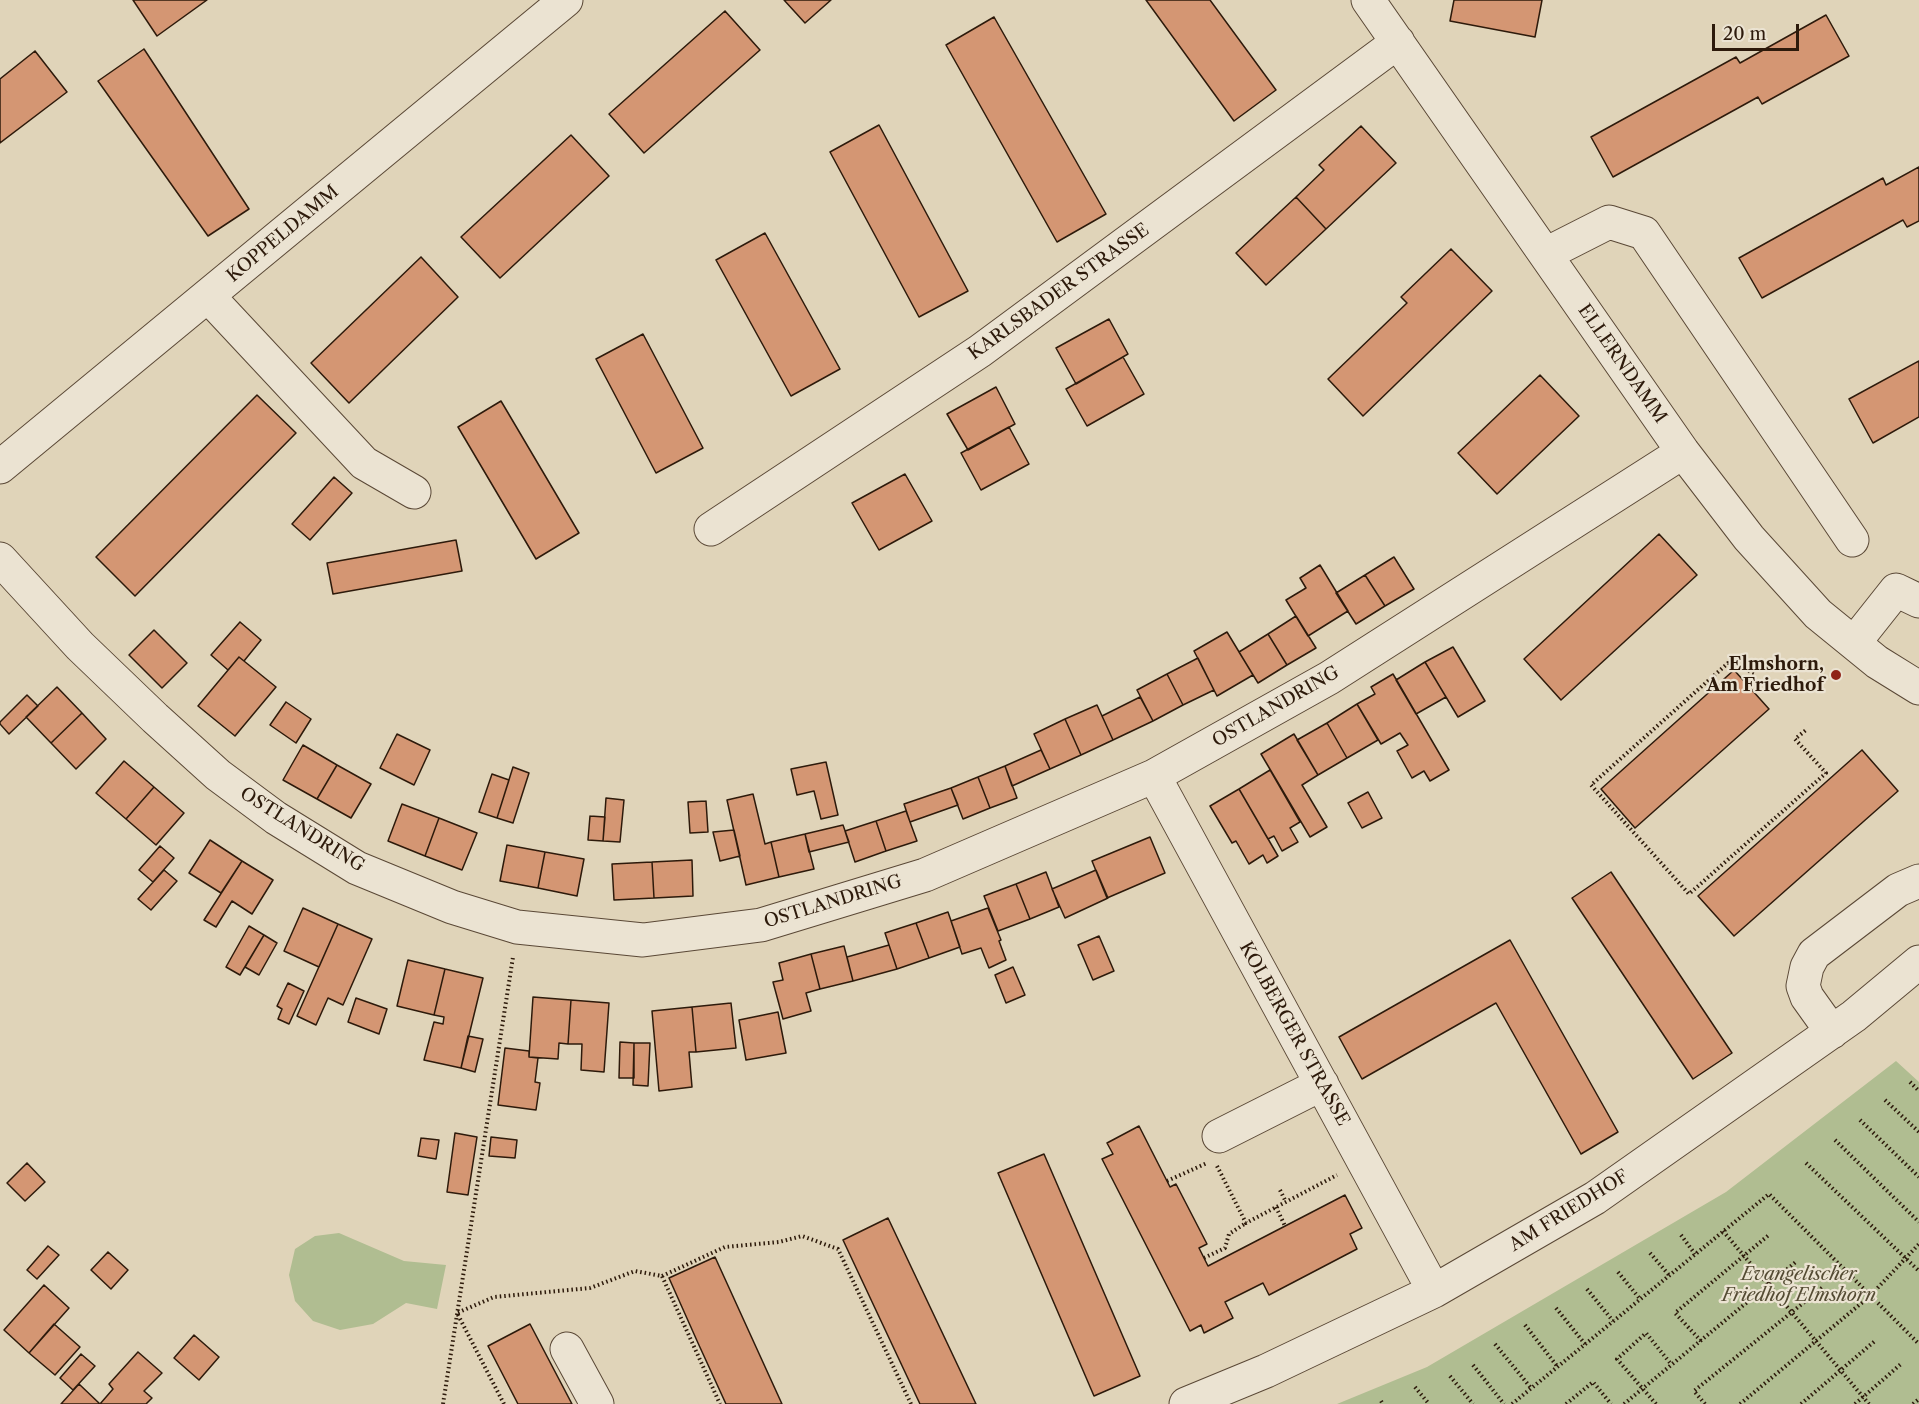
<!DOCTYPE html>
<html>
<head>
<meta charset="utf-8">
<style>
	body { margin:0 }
	#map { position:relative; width:1919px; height:1404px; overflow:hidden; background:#e0d4b9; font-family:"Libre Caslon Text",serif }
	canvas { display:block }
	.scale { position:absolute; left:1712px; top:24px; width:87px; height:27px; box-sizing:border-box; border:3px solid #2d1a0b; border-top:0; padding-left:8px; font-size:18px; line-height:21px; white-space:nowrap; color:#2d1a0b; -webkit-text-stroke:4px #ebe3d2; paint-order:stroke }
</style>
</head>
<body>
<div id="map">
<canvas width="1919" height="1404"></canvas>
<div class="scale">20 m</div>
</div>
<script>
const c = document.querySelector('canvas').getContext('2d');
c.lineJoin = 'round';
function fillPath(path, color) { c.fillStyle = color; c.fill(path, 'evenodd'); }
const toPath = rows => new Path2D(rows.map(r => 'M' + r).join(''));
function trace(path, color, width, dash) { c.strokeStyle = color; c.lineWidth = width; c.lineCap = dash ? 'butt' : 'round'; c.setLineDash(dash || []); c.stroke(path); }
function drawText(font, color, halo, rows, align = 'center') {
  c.font = font + ' "Libre Caslon Text",serif'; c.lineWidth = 4.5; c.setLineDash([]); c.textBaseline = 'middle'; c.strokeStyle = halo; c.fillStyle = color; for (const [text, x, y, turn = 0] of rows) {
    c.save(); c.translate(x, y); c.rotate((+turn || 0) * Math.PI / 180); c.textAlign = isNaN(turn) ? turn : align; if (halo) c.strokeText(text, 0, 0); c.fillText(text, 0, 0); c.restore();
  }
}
fillPath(toPath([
	[1896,1061,1919,1082,1919,1404,1337,1404,1427,1367,1726,1192],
	[339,1233,404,1261,446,1265,437,1309,406,1303,373,1324,340,1330,313,1321,295,1301,289,1275,295,1249,315,1236]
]), '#b0bd91');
const building = toPath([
	[133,0,207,0,157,36,133,0],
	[784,0,831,0,805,23,784,0],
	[1146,0,1210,0,1276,90,1234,121,1146,0],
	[1454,0,1542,0,1535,37,1450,21,1454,0],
	[725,11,760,50,644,153,609,114,725,11],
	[1826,15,1849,56,1762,104,1758,97,1613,177,1591,137,1736,57,1740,63,1826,15],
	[994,17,1106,214,1057,242,946,45,994,17],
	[144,49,249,209,208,236,98,81,144,49],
	[35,51,67,92,0,143,0,79,35,51],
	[879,125,968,291,919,317,830,152,879,125],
	[1361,126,1396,163,1326,229,1296,197,1324,170,1319,165,1361,126],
	[571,135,609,176,500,278,461,237,571,135],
	[1919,167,1919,221,1907,227,1903,220,1762,298,1739,258,1883,178,1886,185,1919,167],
	[1296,197,1326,229,1266,285,1236,253,1296,197],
	[765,233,840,369,791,396,716,260,765,233],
	[1451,249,1492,291,1363,416,1328,379,1407,303,1401,297,1451,249],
	[421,257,458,297,349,403,311,363,421,257],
	[1109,319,1128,354,1076,384,1056,348,1109,319],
	[643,334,703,448,656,473,596,359,643,334],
	[1123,357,1144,394,1087,426,1066,389,1123,357],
	[1919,361,1919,417,1873,443,1849,399,1919,361],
	[1540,375,1579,416,1497,494,1458,453,1540,375],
	[996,387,1015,424,968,450,947,414,996,387],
	[257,395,296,433,135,596,96,557,257,395],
	[501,401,579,533,536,559,458,427,501,401],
	[1009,427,1029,464,981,490,961,453,1009,427],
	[905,474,932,521,879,550,852,503,905,474],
	[334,477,352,493,310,540,292,524,334,477],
	[1659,534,1697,575,1561,700,1524,659,1659,534],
	[456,540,462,571,333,594,327,563,456,540],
	[1394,557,1414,589,1385,606,1365,575,1394,557],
	[1320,565,1348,611,1308,636,1286,600,1306,588,1300,578,1320,565],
	[1365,575,1385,606,1356,624,1336,593,1365,575],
	[1296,616,1316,648,1287,665,1268,634,1296,616],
	[240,622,261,640,244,661,239,657,228,670,211,655,240,622],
	[154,630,187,663,162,688,129,655,154,630],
	[1227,632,1253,675,1217,696,1194,651,1227,632],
	[1268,634,1287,665,1258,683,1239,652,1268,634],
	[1453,647,1485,701,1458,717,1425,662,1453,647],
	[239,657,276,687,235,736,198,706,239,657],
	[1198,658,1214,690,1183,705,1167,674,1198,658],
	[1425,662,1446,697,1416,714,1396,680,1425,662],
	[1734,670,1769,709,1635,828,1601,789,1734,670],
	[1167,674,1183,705,1153,721,1137,690,1167,674],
	[1393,674,1449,770,1430,781,1424,771,1412,778,1397,751,1408,745,1400,733,1381,744,1357,704,1375,694,1371,687,1393,674],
	[57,687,82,713,51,743,26,717,57,687],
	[27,695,38,706,9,734,0,724,0,722,27,695],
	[1140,697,1153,721,1113,740,1102,716,1140,697],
	[286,702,311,719,296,743,270,725,286,702],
	[1357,704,1378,740,1347,758,1327,723,1357,704],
	[1097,705,1113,740,1081,755,1065,719,1097,705],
	[82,713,106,739,76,769,51,743,82,713],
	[1065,719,1081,755,1050,769,1034,734,1065,719],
	[1327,723,1347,758,1318,775,1297,740,1327,723],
	[397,734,430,750,414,785,380,768,397,734],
	[1294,734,1318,775,1302,785,1327,827,1310,837,1261,754,1294,734],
	[303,745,337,765,317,799,283,780,303,745],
	[1041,750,1050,769,1012,786,1005,766,1041,750],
	[1862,750,1898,791,1734,936,1698,896,1862,750],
	[124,761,154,787,126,819,96,793,124,761],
	[826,762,838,815,821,819,814,791,797,795,791,769,826,762],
	[337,765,371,784,351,818,317,799,337,765],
	[1005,766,1017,798,990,808,978,777,1005,766],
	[513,767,529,773,513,823,497,818,513,767],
	[1270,770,1300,822,1290,828,1298,842,1282,851,1274,836,1268,839,1239,789,1270,770],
	[492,774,509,780,497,818,479,812,492,774],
	[978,777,990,808,963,819,951,788,978,777],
	[154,787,184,813,156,845,126,819,154,787],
	[951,788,958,805,910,822,904,804,951,788],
	[1239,789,1278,856,1267,863,1263,855,1249,864,1236,841,1232,843,1210,806,1239,789],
	[1368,792,1382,818,1362,828,1348,803,1368,792],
	[753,794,765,844,771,842,779,877,746,885,727,800,753,794],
	[606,798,624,800,620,842,603,841,606,798],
	[706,801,708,832,690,833,688,802,706,801],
	[402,804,439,818,425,856,388,841,402,804],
	[906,811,917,841,886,851,876,821,906,811],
	[590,816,605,817,603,841,588,840,590,816],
	[439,818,477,833,462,870,425,856,439,818],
	[876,821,886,851,855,862,845,831,876,821],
	[843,825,849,842,809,852,805,834,843,825],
	[734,830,740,856,720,861,713,832,734,830],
	[805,834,814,869,779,877,771,842,805,834],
	[1150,837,1165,873,1107,898,1092,861,1150,837],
	[210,840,242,861,221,893,189,873,210,840],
	[507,845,545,852,538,888,500,881,507,845],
	[160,846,174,858,153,882,139,870,160,846],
	[545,852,584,859,577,896,538,888,545,852],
	[692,860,693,896,654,898,652,862,692,860],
	[242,861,273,880,252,914,232,901,216,927,204,920,242,861],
	[652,862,654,898,614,900,612,864,652,862],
	[164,870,177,881,151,910,138,899,164,870],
	[1096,870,1108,898,1065,918,1052,889,1096,870],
	[1046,872,1059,907,1030,919,1016,884,1046,872],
	[1611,872,1732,1053,1693,1079,1572,898,1611,872],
	[1016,884,1030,919,998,931,984,896,1016,884],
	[303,908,338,924,319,967,284,951,303,908],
	[988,908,1001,940,999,941,1006,960,989,968,981,948,962,954,951,921,988,908],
	[948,912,960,947,929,958,916,923,948,912],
	[916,923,929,958,897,969,885,933,916,923],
	[338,924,372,939,343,1005,328,998,316,1025,297,1016,338,924],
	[249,926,264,935,240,975,226,967,249,926],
	[264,935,277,943,259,975,245,967,264,935],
	[1099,936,1114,971,1093,980,1078,945,1099,936],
	[1510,940,1618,1132,1581,1154,1496,1003,1362,1079,1339,1037,1510,940],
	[889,945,897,969,853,981,847,957,889,945],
	[844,946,853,981,820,989,811,954,844,946],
	[811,954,820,989,806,993,811,1011,783,1019,773,982,783,980,779,963,811,954],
	[408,960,445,969,434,1015,397,1006,408,960],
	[1013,967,1025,995,1006,1003,995,975,1013,967],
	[445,969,483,978,461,1068,424,1060,434,1022,443,1024,444,1017,434,1015,445,969],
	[288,983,304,991,289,1024,278,1019,282,1009,277,1006,288,983],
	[533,997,571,1000,568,1044,559,1043,558,1059,529,1057,533,997],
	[356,998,387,1009,379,1034,348,1022,356,998],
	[571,1000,609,1003,604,1072,581,1070,582,1044,568,1044,571,1000],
	[731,1003,736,1048,696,1052,692,1007,731,1003],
	[692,1007,696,1052,689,1052,692,1087,659,1091,652,1011,692,1007],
	[778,1012,786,1053,746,1060,739,1020,778,1012],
	[468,1036,483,1039,475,1072,461,1068,468,1036],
	[620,1042,634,1043,634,1078,619,1078,620,1042],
	[634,1043,650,1043,648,1086,633,1085,634,1043],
	[505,1048,529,1051,529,1057,538,1058,535,1082,540,1083,536,1110,498,1105,505,1048],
	[1139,1126,1170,1187,1176,1184,1207,1244,1199,1248,1208,1266,1345,1195,1362,1228,1350,1234,1357,1249,1269,1295,1263,1283,1225,1302,1233,1318,1204,1333,1201,1325,1190,1331,1102,1159,1113,1154,1107,1143,1139,1126],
	[455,1133,477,1137,468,1195,447,1192,455,1133],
	[491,1137,517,1140,515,1158,489,1156,491,1137],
	[421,1138,439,1140,436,1159,418,1156,421,1138],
	[1044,1154,1140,1376,1094,1396,998,1173,1044,1154],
	[27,1163,45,1182,25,1201,7,1183,27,1163],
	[888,1218,976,1404,920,1404,843,1240,888,1218],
	[48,1246,59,1255,37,1279,27,1270,48,1246],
	[108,1252,128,1270,111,1289,91,1270,108,1252],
	[715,1257,782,1404,726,1404,698,1343,669,1278,715,1257],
	[44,1285,69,1308,29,1353,4,1330,44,1285],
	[54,1324,80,1347,55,1375,29,1353,54,1324],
	[530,1324,572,1404,518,1404,488,1346,530,1324],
	[194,1335,219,1357,199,1380,174,1358,194,1335],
	[138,1352,162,1373,144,1391,152,1398,146,1404,100,1404,113,1389,109,1384,138,1352],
	[81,1354,95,1366,73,1390,60,1378,81,1354],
	[79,1384,100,1404,61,1404,79,1384]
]);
fillPath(building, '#d49673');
trace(building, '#2d1a0b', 1.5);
const minor = toPath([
	[1368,0,1683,452,1749,538,1818,614,1877,662,1919,688],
	[1546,254,1609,222,1644,233,1852,540],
	[208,296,364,463,414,492],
	[0,467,566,0],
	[711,529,980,351,1398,42],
	[0,559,80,646,155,718,218,775,276,818,357,868,452,907,517,927,643,940,761,925,925,875,1154,776,1329,678,1683,452],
	[1854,643,1896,590,1919,601],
	[1154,776,1434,1291],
	[1832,1032,1807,997,1803,986,1807,967,1814,954,1898,890,1919,881],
	[1219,1136,1322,1084],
	[567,1349,597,1404],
	[1186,1404,1266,1371,1434,1291,1595,1198,1854,1016,1919,962]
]);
trace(minor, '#5a4836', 35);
trace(toPath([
	[1754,673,1728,663,1591,785,1689,894,1826,773,1795,739,1806,730],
	[1910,1082,1919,1091],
	[1885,1100,1919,1132],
	[1860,1120,1919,1177],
	[1835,1140,1919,1222],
	[1806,1163,1919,1271],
	[1217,1166,1246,1223,1337,1175],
	[1167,1181,1207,1163],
	[1280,1190,1286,1202],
	[1276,1207,1285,1226],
	[1723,1231,1869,1404],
	[1681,1235,1695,1254],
	[1650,1253,1669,1275],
	[1204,1258,1225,1248,1229,1234,1246,1223],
	[1618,1272,1640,1299],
	[662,1276,725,1247,779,1242,802,1236,838,1249,911,1404],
	[1587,1289,1613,1321],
	[1556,1308,1585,1344],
	[1525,1325,1557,1366],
	[1701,1341,1675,1313,1770,1234],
	[1495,1344,1531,1388],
	[1473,1365,1504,1404],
	[1450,1376,1473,1404],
	[1415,1387,1429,1404],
	[1381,1401,1383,1404],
	[443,1404,513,957],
	[504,1404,457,1313,494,1297,590,1288,635,1271,662,1276,720,1404],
	[1512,1404,1769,1194,1919,1344],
	[1566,1404,1593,1382,1611,1404],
	[1624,1404,1797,1261],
	[1656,1404,1617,1359,1646,1333,1671,1364],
	[1705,1404,1694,1391,1823,1287],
	[1740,1404,1870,1296,1919,1244],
	[1801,1404,1876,1340],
	[1855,1404,1901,1364],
	[1913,1404,1919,1399]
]), '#2d1a0b', 4, [1.5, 3]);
trace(minor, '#ebe3d2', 33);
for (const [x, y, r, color] of [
	[1836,675,6,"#8f2418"]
]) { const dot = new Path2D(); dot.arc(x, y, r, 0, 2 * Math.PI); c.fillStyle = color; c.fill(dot); trace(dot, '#ebe3d2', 2); }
drawText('18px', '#2d1a0b', '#ebe3d2', [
	["KOPPELDAMM",283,234,-40],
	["KARLSBADER STRASSE",1059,292,-36],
	["ELLERNDAMM",1622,364,55],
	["OSTLANDRING",1276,707,-30],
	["OSTLANDRING",302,830,32],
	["OSTLANDRING",833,902,-17],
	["KOLBERGER STRASSE",1294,1034,61],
	["AM FRIEDHOF",1569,1211,-32]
]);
drawText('bold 18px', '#2d1a0b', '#ebe3d2', [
	["Elmshorn,",1824,665],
	["Am Friedhof",1824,686]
], 'right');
drawText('italic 18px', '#544b33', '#ebe3d2', [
	["Evangelischer",1799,1275],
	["Friedhof Elmshorn",1799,1296]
]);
</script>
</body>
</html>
